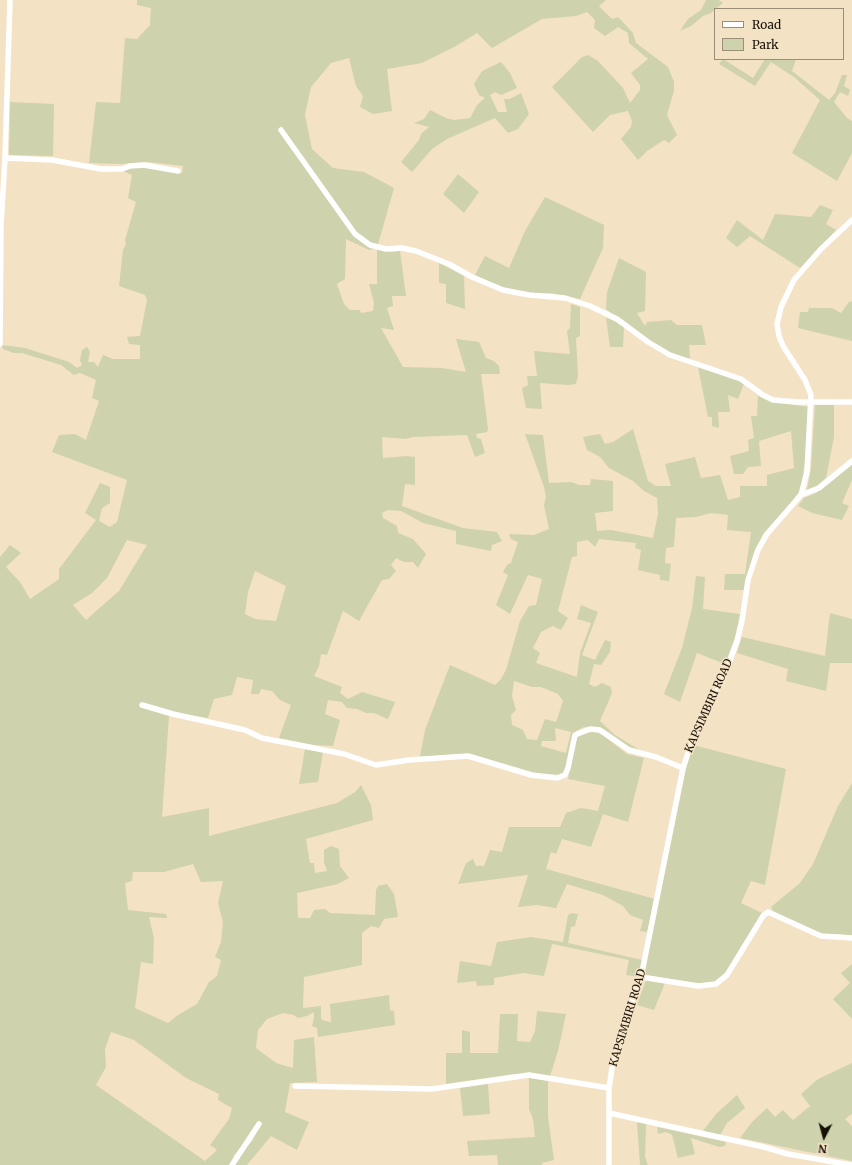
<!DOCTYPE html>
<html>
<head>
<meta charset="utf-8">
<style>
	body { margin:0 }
	#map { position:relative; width:852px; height:1165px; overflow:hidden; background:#f4e2c5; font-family:Merriweather,serif }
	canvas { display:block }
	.legend { position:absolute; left:714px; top:8px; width:130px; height:52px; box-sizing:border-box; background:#f4e2c5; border:1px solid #9b8e79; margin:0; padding:5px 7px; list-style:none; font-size:12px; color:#161006 }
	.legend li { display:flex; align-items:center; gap:8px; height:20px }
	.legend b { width:20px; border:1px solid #9b8e79 }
	.north { position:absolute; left:804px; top:1117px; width:40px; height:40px; -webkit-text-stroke:3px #f4e2c5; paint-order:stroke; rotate:186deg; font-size:11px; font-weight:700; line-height:16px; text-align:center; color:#161006 }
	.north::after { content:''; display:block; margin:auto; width:14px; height:18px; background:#161006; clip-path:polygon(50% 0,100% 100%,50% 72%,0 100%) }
</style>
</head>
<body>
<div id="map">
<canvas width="852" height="1165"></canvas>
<ul class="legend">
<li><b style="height:5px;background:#fff"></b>Road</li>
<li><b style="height:11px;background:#ced2ad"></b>Park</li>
</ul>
<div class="north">N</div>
</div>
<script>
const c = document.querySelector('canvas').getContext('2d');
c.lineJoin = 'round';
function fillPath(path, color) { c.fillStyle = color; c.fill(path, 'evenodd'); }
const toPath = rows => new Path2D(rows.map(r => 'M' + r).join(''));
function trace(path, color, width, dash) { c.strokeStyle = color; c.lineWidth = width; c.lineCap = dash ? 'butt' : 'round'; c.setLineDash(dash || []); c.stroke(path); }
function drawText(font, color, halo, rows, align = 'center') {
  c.font = font + ' Merriweather,serif'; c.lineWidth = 3; c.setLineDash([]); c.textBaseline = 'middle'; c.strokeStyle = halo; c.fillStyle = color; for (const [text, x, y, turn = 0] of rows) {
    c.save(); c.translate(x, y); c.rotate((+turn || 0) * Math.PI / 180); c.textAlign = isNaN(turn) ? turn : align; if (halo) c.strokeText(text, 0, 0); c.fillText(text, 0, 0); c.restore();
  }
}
fillPath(toPath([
	[137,0,606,0,599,6,612,19,618,17,633,33,636,43,668,67,674,82,674,91,667,115,677,135,669,143,664,140,647,151,638,160,621,139,631,127,632,121,628,111,610,115,593,132,552,87,582,57,588,55,598,61,623,88,630,103,640,90,640,85,631,73,648,59,629,43,628,33,618,27,605,36,594,28,595,20,587,12,576,16,542,19,492,48,477,33,456,46,422,63,387,69,392,111,373,114,360,107,363,96,356,86,349,58,331,63,311,87,305,115,312,149,333,168,364,172,394,188,377,248,390,252,400,251,406,296,392,296,393,306,387,308,394,330,381,328,403,367,442,368,466,372,456,339,479,342,486,358,494,361,499,366,500,374,481,374,488,429,487,432,476,434,477,438,481,439,485,453,475,457,467,435,413,437,406,439,382,437,383,458,406,456,415,457,415,485,405,484,402,506,463,528,497,532,502,541,492,545,491,551,456,544,456,531,423,523,401,511,388,510,382,513,383,518,397,526,398,533,413,539,426,554,418,568,413,562,404,562,396,558,391,565,396,571,389,579,382,580,359,621,343,611,327,655,321,654,319,666,314,676,342,687,340,693,348,699,362,692,395,702,388,719,374,713,366,713,357,709,347,708,342,702,328,700,325,714,340,720,333,746,314,745,279,738,291,705,280,700,272,691,261,689,259,694,251,694,253,680,237,677,232,695,214,699,208,718,167,711,141,703,140,707,169,716,162,817,209,808,209,836,337,803,355,792,361,785,371,805,373,820,306,839,310,863,314,863,315,873,327,871,324,862,324,850,331,846,339,849,340,866,349,878,338,884,297,893,298,918,310,918,314,910,325,909,330,913,375,915,376,890,378,886,387,884,394,894,398,917,384,919,379,928,371,926,362,933,362,965,304,977,303,1008,321,1006,321,1019,325,1021,331,1022,330,1004,389,995,390,1010,394,1011,395,1025,318,1037,317,1028,312,1026,314,1018,314,1012,307,1016,298,1018,294,1015,283,1013,267,1019,258,1030,256,1048,276,1063,293,1068,294,1040,314,1037,317,1082,290,1083,285,1112,309,1122,297,1150,271,1136,247,1165,235,1165,239,1155,253,1140,256,1131,234,1155,230,1165,0,1165,0,557,10,545,21,553,6,567,20,582,30,599,59,579,59,569,96,520,85,513,100,483,110,487,110,503,102,508,99,521,110,527,117,522,127,480,52,452,59,435,75,434,86,440,99,401,92,398,96,380,80,373,74,375,61,365,22,353,14,353,3,349,2,345,25,348,69,362,77,368,82,365,80,360,82,350,87,347,90,352,88,362,94,362,98,367,103,355,113,359,140,359,140,345,129,344,127,337,140,336,147,300,145,295,119,286,123,250,126,244,125,240,136,202,128,198,132,175,123,171,131,168,146,168,182,173,183,166,148,162,119,164,89,163,96,102,120,103,125,38,137,39,150,25,151,8,137,5],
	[346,239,369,250,377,248,377,284,369,284,374,303,373,311,361,313,360,310,350,310,344,304,337,284,345,279],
	[127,540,147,545,119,591,86,620,73,605,92,593,107,578],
	[255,571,286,586,276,621,255,619,245,614,248,592],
	[193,864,201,882,223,881,218,903,223,922,221,942,215,957,221,960,217,976,209,982,197,1004,178,1015,168,1023,135,1008,141,962,153,964,154,938,149,917,167,918,166,914,128,910,125,883,132,881,133,872,164,872],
	[111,1032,134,1040,186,1078,219,1094,218,1100,232,1108,229,1119,210,1145,217,1150,205,1161,96,1085,106,1067,105,1049],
	[706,0,719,0,723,3,711,13,703,16,691,26,680,31,688,19,701,10],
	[723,59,753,78,765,59,796,59,792,71,829,100,835,93,842,75,847,75,844,86,850,90,848,96,840,92,834,102,847,118,852,121,852,153,837,181,792,153,820,100,794,77,771,62,755,86,719,64],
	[501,62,510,73,517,88,501,95,495,92,490,95,498,112,507,112,504,99,510,99,521,93,529,114,518,129,508,133,495,118,447,139,432,149,412,172,401,162,419,140,421,134,429,127,414,123,424,119,430,110,446,118,454,120,470,118,477,105,485,98,479,95,474,84,482,71],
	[10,102,54,104,53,156,9,155],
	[458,174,479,192,464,213,443,194],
	[545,197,604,225,603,248,580,299,551,293,524,293,501,287,475,275,485,256,509,268,525,231],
	[820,205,833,210,826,224,836,230,800,268,750,236,737,247,726,238,737,220,763,240,775,214,811,217],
	[619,258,646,272,645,311,637,313,645,326,647,322,671,320,677,325,702,325,706,345,689,345,690,359,672,354,650,342,606,309,607,292],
	[439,263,464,276,465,309,446,303,446,284,439,283],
	[852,301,852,341,798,328,800,312,808,312,809,308,832,308,841,313,849,302],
	[571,304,580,307,580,336,576,338,578,376,576,384,568,385,540,383,542,409,526,408,522,388,528,385,527,376,537,376,534,351,570,354,567,331,570,328],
	[606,318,612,320,624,327,623,347,610,347],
	[698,367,734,378,744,384,738,399,728,395,730,412,718,412,719,428,712,426,712,417,708,417],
	[758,396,773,402,809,407,808,439,801,489,789,505,763,534,754,552,744,590,724,590,725,574,745,574,751,532,727,530,728,515,711,513,696,517,676,518,674,547,666,548,665,563,671,564,669,581,660,580,660,575,638,570,641,550,635,548,636,543,599,539,595,547,588,540,577,542,577,556,572,557,558,611,568,618,561,630,553,626,541,632,533,648,540,653,536,663,577,677,580,653,591,623,577,619,581,605,598,612,582,655,595,660,605,640,611,642,610,652,601,665,594,664,589,684,595,687,602,683,611,687,612,693,600,721,615,735,641,751,633,749,594,727,584,727,576,731,572,736,565,772,560,775,536,773,470,754,420,757,425,730,450,665,495,685,501,679,506,670,520,621,529,606,536,605,542,579,528,575,510,614,496,605,508,575,503,572,507,565,511,563,518,542,511,539,509,534,534,535,549,529,544,505,546,497,544,487,525,434,543,435,549,483,571,482,579,485,590,485,591,479,613,481,613,511,595,513,597,531,611,530,653,538,658,514,657,498,644,491,633,481,609,468,600,457,587,450,583,437,600,434,605,444,613,442,633,429,648,481,656,486,671,486,665,464,695,457,701,478,720,475,728,500,740,497,740,486,767,486,767,475,794,468,791,431,759,441,761,466,748,467,743,474,734,474,730,456,749,451,748,440,754,438,751,416,757,416],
	[514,681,532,687,541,687,558,694,563,701,556,722,545,719,537,740,527,739,523,730,512,725,511,715,516,710,512,696],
	[555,728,571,732,566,753,541,746,542,741,556,741],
	[815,405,834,405,834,437,826,478,817,486,807,490,811,468],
	[852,465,852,480,842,503,849,506,842,520,812,513,798,506,804,498,816,493],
	[696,576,705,577,703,609,740,614,735,638,725,664,697,653,680,702,664,694,682,648,692,608],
	[830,613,852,619,852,663,830,663,826,691,786,681,788,669,737,653,742,637,825,656],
	[595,731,604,736,627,754,644,758,628,822,603,814,591,847,562,839,556,854,551,852,546,869,655,899,647,932,640,931,643,920,630,915,623,906,603,895,567,884,556,908,537,905,518,907,528,875,458,884,466,863,473,859,476,866,484,866,490,850,502,852,509,827,560,827,566,813,581,808,598,811,605,786,568,779,576,739,579,735],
	[693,745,786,769,765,885,751,881,741,903,762,913,749,937,726,972,718,981,704,984,644,975,686,769],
	[305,749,323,752,318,782,299,784],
	[852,783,852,937,840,934,827,935,799,925,773,911,771,907,800,883,813,864,838,806],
	[572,913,578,914,575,926,571,927,568,943,642,960,639,977,626,975,629,960,552,944,544,976,523,973,494,978,494,985,477,986,476,981,457,983,460,961,491,966,497,942,531,937,563,942,568,915],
	[852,964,852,1019,833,999,850,983,841,973],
	[646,980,665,983,654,1010,637,1005],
	[537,1011,566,1014,558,1051,550,1076,513,1074,446,1084,446,1053,462,1053,462,1030,470,1032,470,1053,498,1053,500,1014,518,1014,517,1041,530,1042,535,1031],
	[852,1063,852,1114,845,1119,852,1126,852,1161,740,1138,752,1122,767,1108,775,1117,783,1110,793,1120,810,1106,801,1094,818,1079],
	[529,1078,548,1081,548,1117,554,1160,542,1163,542,1165,498,1165,497,1155,469,1156,467,1141,535,1137,533,1119,529,1109],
	[488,1084,490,1114,463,1116,460,1088],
	[737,1095,745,1108,727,1123,720,1135,703,1131,716,1114],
	[637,1122,646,1124,645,1157,648,1165,640,1165],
	[657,1127,726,1142,725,1146,719,1147,691,1138,695,1154,678,1158,672,1135,666,1132,658,1134]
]), '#ced2ad');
trace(toPath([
	[281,130,355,234,370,245,386,249,402,248,416,251,449,264,472,277,503,290,529,295,565,298,590,306,617,319,648,342,670,355,741,379,763,395,773,400,797,402,852,402],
	[5,158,52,160,101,169,122,169,130,166,144,165,178,171],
	[0,344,1,225,5,158,10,0],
	[801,495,819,488,852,461],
	[142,705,173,714,245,730,262,738,344,754,376,765,409,760,468,756,531,775,557,778,565,775,568,768,575,735,590,729,600,730,629,750,656,757,683,768],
	[641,977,698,986,716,984,727,975,763,916,768,912,821,936,852,938],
	[295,1086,432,1089,529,1075,609,1088],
	[609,1113,764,1147,788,1154,851,1165],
	[232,1165,259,1124],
	[609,1165,609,1088,613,1062,617,1044,641,977,683,768,692,741,724,677,737,641,742,621,748,580,758,550,767,534,801,495,807,472,811,395,805,380,783,346,779,336,777,324,781,307,794,280,821,249,852,220]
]), '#fff', 5.5);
drawText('11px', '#161006', '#f4e2c5', [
	["KAPSIMBIRI ROAD",709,706,-66],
	["KAPSIMBIRI ROAD",628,1018,-73]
]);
</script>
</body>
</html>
